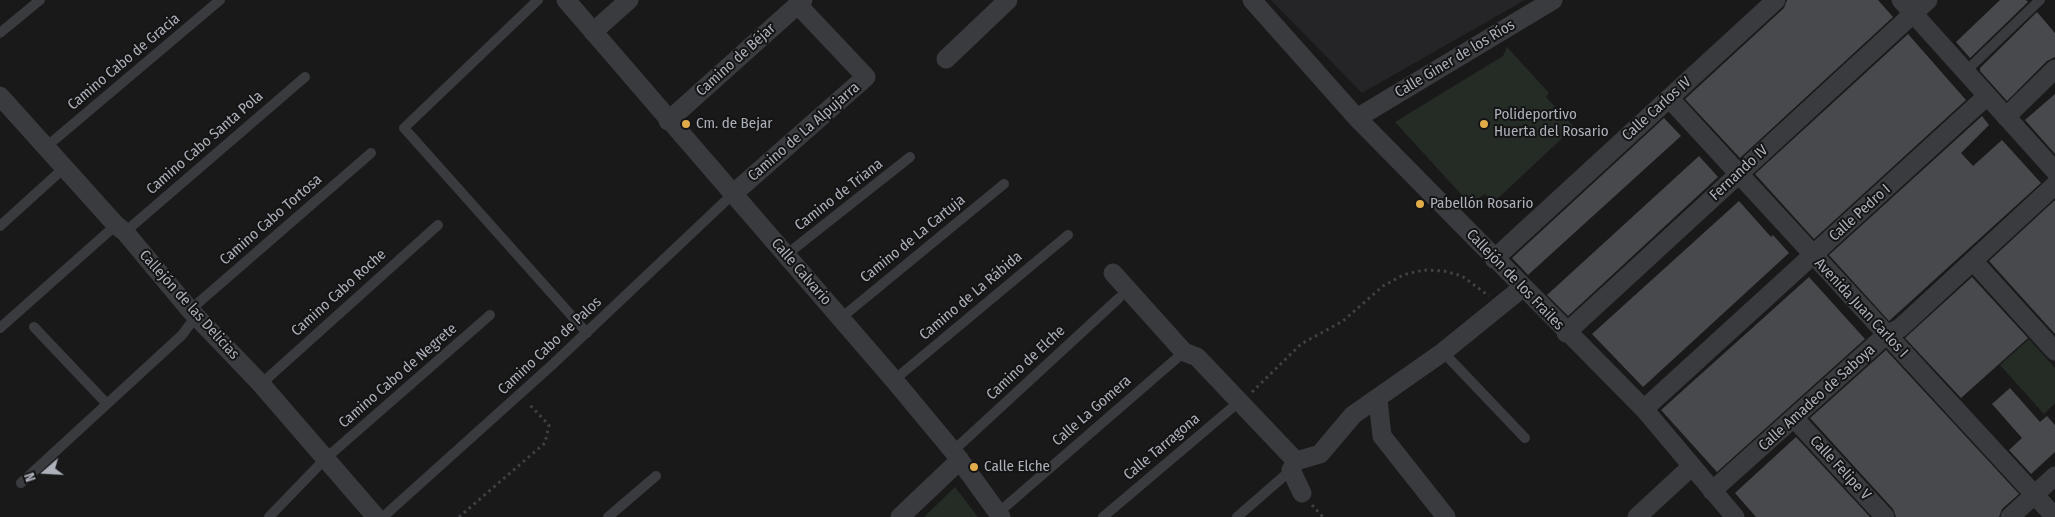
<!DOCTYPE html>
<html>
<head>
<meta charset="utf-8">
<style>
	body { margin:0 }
	#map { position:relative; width:2055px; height:517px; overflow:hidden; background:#19191a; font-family:"Fira Sans Condensed",sans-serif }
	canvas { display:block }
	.north { position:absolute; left:20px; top:447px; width:50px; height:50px; -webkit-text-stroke:4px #141415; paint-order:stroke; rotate:251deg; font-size:14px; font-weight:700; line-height:20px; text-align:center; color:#acb0b9 }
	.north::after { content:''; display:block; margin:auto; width:18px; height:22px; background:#acb0b9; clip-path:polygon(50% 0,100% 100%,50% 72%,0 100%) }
</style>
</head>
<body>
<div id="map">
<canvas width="2055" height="517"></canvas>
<div class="north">N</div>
</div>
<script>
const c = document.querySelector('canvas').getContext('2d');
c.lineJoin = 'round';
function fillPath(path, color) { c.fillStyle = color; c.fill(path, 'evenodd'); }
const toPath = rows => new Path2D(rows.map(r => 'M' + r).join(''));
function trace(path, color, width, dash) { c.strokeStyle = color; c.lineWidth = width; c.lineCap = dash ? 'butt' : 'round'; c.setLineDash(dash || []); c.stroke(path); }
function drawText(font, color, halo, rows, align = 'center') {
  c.font = font + ' "Fira Sans Condensed",sans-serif'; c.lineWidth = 4; c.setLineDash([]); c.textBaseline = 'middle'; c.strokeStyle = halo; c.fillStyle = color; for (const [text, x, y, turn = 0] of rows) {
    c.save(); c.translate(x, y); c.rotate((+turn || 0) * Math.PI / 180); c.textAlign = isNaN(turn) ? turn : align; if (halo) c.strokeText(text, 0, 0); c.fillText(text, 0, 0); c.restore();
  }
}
fillPath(toPath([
	[1271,0,1525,0,1362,93]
]), '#252527');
fillPath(toPath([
	[1507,47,1549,93,1546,97,1574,127,1493,203,1485,194,1470,204,1395,122,1503,56],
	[2029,339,2055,368,2055,403,2044,414,2000,365],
	[955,487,978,517,924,517]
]), '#252c26');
fillPath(toPath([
	[1787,0,1878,0,1893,17,1740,158,1685,99,1784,8],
	[2000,0,2026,0,2028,2,1970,58,1956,42],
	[2037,12,2055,33,2055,57,2047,61,2007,101,1980,71,1980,68],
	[1908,34,1966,100,1814,239,1755,174],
	[2055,94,2055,154,2025,120],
	[1982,116,1989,125,1961,153,1973,166,2002,140,2041,183,1889,321,1829,255],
	[1664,118,1681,136,1528,275,1512,258],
	[1699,156,1718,177,1568,316,1547,295],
	[2055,200,2055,334,1989,261],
	[1739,201,1771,237,1773,235,1789,253,1643,387,1592,334],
	[1809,277,1865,339,1717,472,1661,410],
	[1972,277,2028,338,1961,398,1905,338],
	[1886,350,2019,494,2002,509,1999,517,1896,517,1893,509,1810,418],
	[2010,388,2040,422,2047,416,2055,425,2055,452,2031,474,2009,450,2022,438,1992,404],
	[1796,437,1870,517,1756,517,1735,493]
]), '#48494d');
trace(toPath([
	[1252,392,1301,344,1343,321,1383,286,1403,275,1424,270,1444,271,1462,276,1489,296],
	[1312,505,1323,517],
	[459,517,545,443,549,425,528,403]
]), '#404246', 3, [2.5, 4]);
trace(toPath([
	[538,0,404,128,587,333],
	[0,33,40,0],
	[1965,72,2040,0],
	[46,147,220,0],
	[0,226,64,168],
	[125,232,305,77],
	[786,255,910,157],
	[190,310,371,153],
	[841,318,1004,184],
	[34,327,107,404],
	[0,328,116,225],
	[1443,352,1525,438],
	[894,380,1068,235],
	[261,384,438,225],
	[953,451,1119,298],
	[21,483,182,335,196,316],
	[998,513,1184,352],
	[269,517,325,459,490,315],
	[383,517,552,365,734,193],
	[608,517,656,476],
	[1103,517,1240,401],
	[1237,517,1291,470]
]), '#3a3b3f', 10);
trace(toPath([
	[566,0,894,380,953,451,1001,517],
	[1252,0,1357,118,1644,409,1735,517],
	[1901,0,2055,171],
	[593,32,629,0],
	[946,59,1008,0],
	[0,96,116,225,125,232,190,310,261,384,376,517],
	[1669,98,2055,517],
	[2006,117,2055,69],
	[1357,118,1553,0],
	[668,121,803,0],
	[734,193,866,77,798,5],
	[1494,259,1776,0],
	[1974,262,2055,351],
	[1113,273,1184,352,1197,357,1296,461,1320,454,1353,415,1443,352,1522,288],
	[1566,333,1928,0],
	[1378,400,1382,436,1446,517],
	[1644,409,1987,96],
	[1794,418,1885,517],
	[1296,461,1291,470,1302,493],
	[1712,491,1886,335,1900,328,2055,185],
	[900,517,960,460],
	[1637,517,1691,467],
	[2010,517,2055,476]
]), '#3a3b3f', 19);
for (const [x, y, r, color] of [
	[686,124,5,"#e2ab49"],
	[1484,124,5,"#e2ab49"],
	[1420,204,5,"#e2ab49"],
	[974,467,5,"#e2ab49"]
]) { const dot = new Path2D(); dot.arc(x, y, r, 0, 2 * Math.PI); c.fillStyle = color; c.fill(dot); trace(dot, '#141415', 2); }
drawText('15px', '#acb0b9', '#141415', [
	["Calle Giner de los Ríos",1455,59,-31],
	["Camino de Béjar",736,60,-42],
	["Camino Cabo de Gracia",124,62,-40],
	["Calle Carlos IV",1657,109,-42],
	["Camino de La Alpujarra",804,132,-41],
	["Camino Cabo Santa Pola",205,143,-41],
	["Fernando IV",1739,173,-43],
	["Camino de Triana",839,195,-38],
	["Calle Pedro I",1860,213,-42],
	["Camino Cabo Tortosa",271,220,-41],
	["Camino de La Cartuja",913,239,-39],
	["Calle Calvario",801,272,49],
	["Callejón de los Frailes",1515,280,46],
	["Camino Cabo Roche",339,293,-42],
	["Camino de La Rábida",971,296,-40],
	["Callejón de las Delicias",189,305,48],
	["Avenida Juan Carlos I",1861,308,47],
	["Camino Cabo de Palos",550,346,-43],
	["Camino de Elche",1026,363,-43],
	["Camino Cabo de Negrete",398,376,-41],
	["Calle Amadeo de Saboya",1817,398,-42],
	["Calle La Gomera",1092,411,-41],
	["Calle Tarragona",1162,447,-40],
	["Calle Felipe V",1840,468,47]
]);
drawText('15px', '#acb0b9', '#141415', [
	["Polideportivo",1494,115],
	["Huerta del Rosario",1494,132],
	["Cm. de Bejar",696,124],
	["Pabellón Rosario",1430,204],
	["Calle Elche",984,467]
], 'left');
</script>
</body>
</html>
